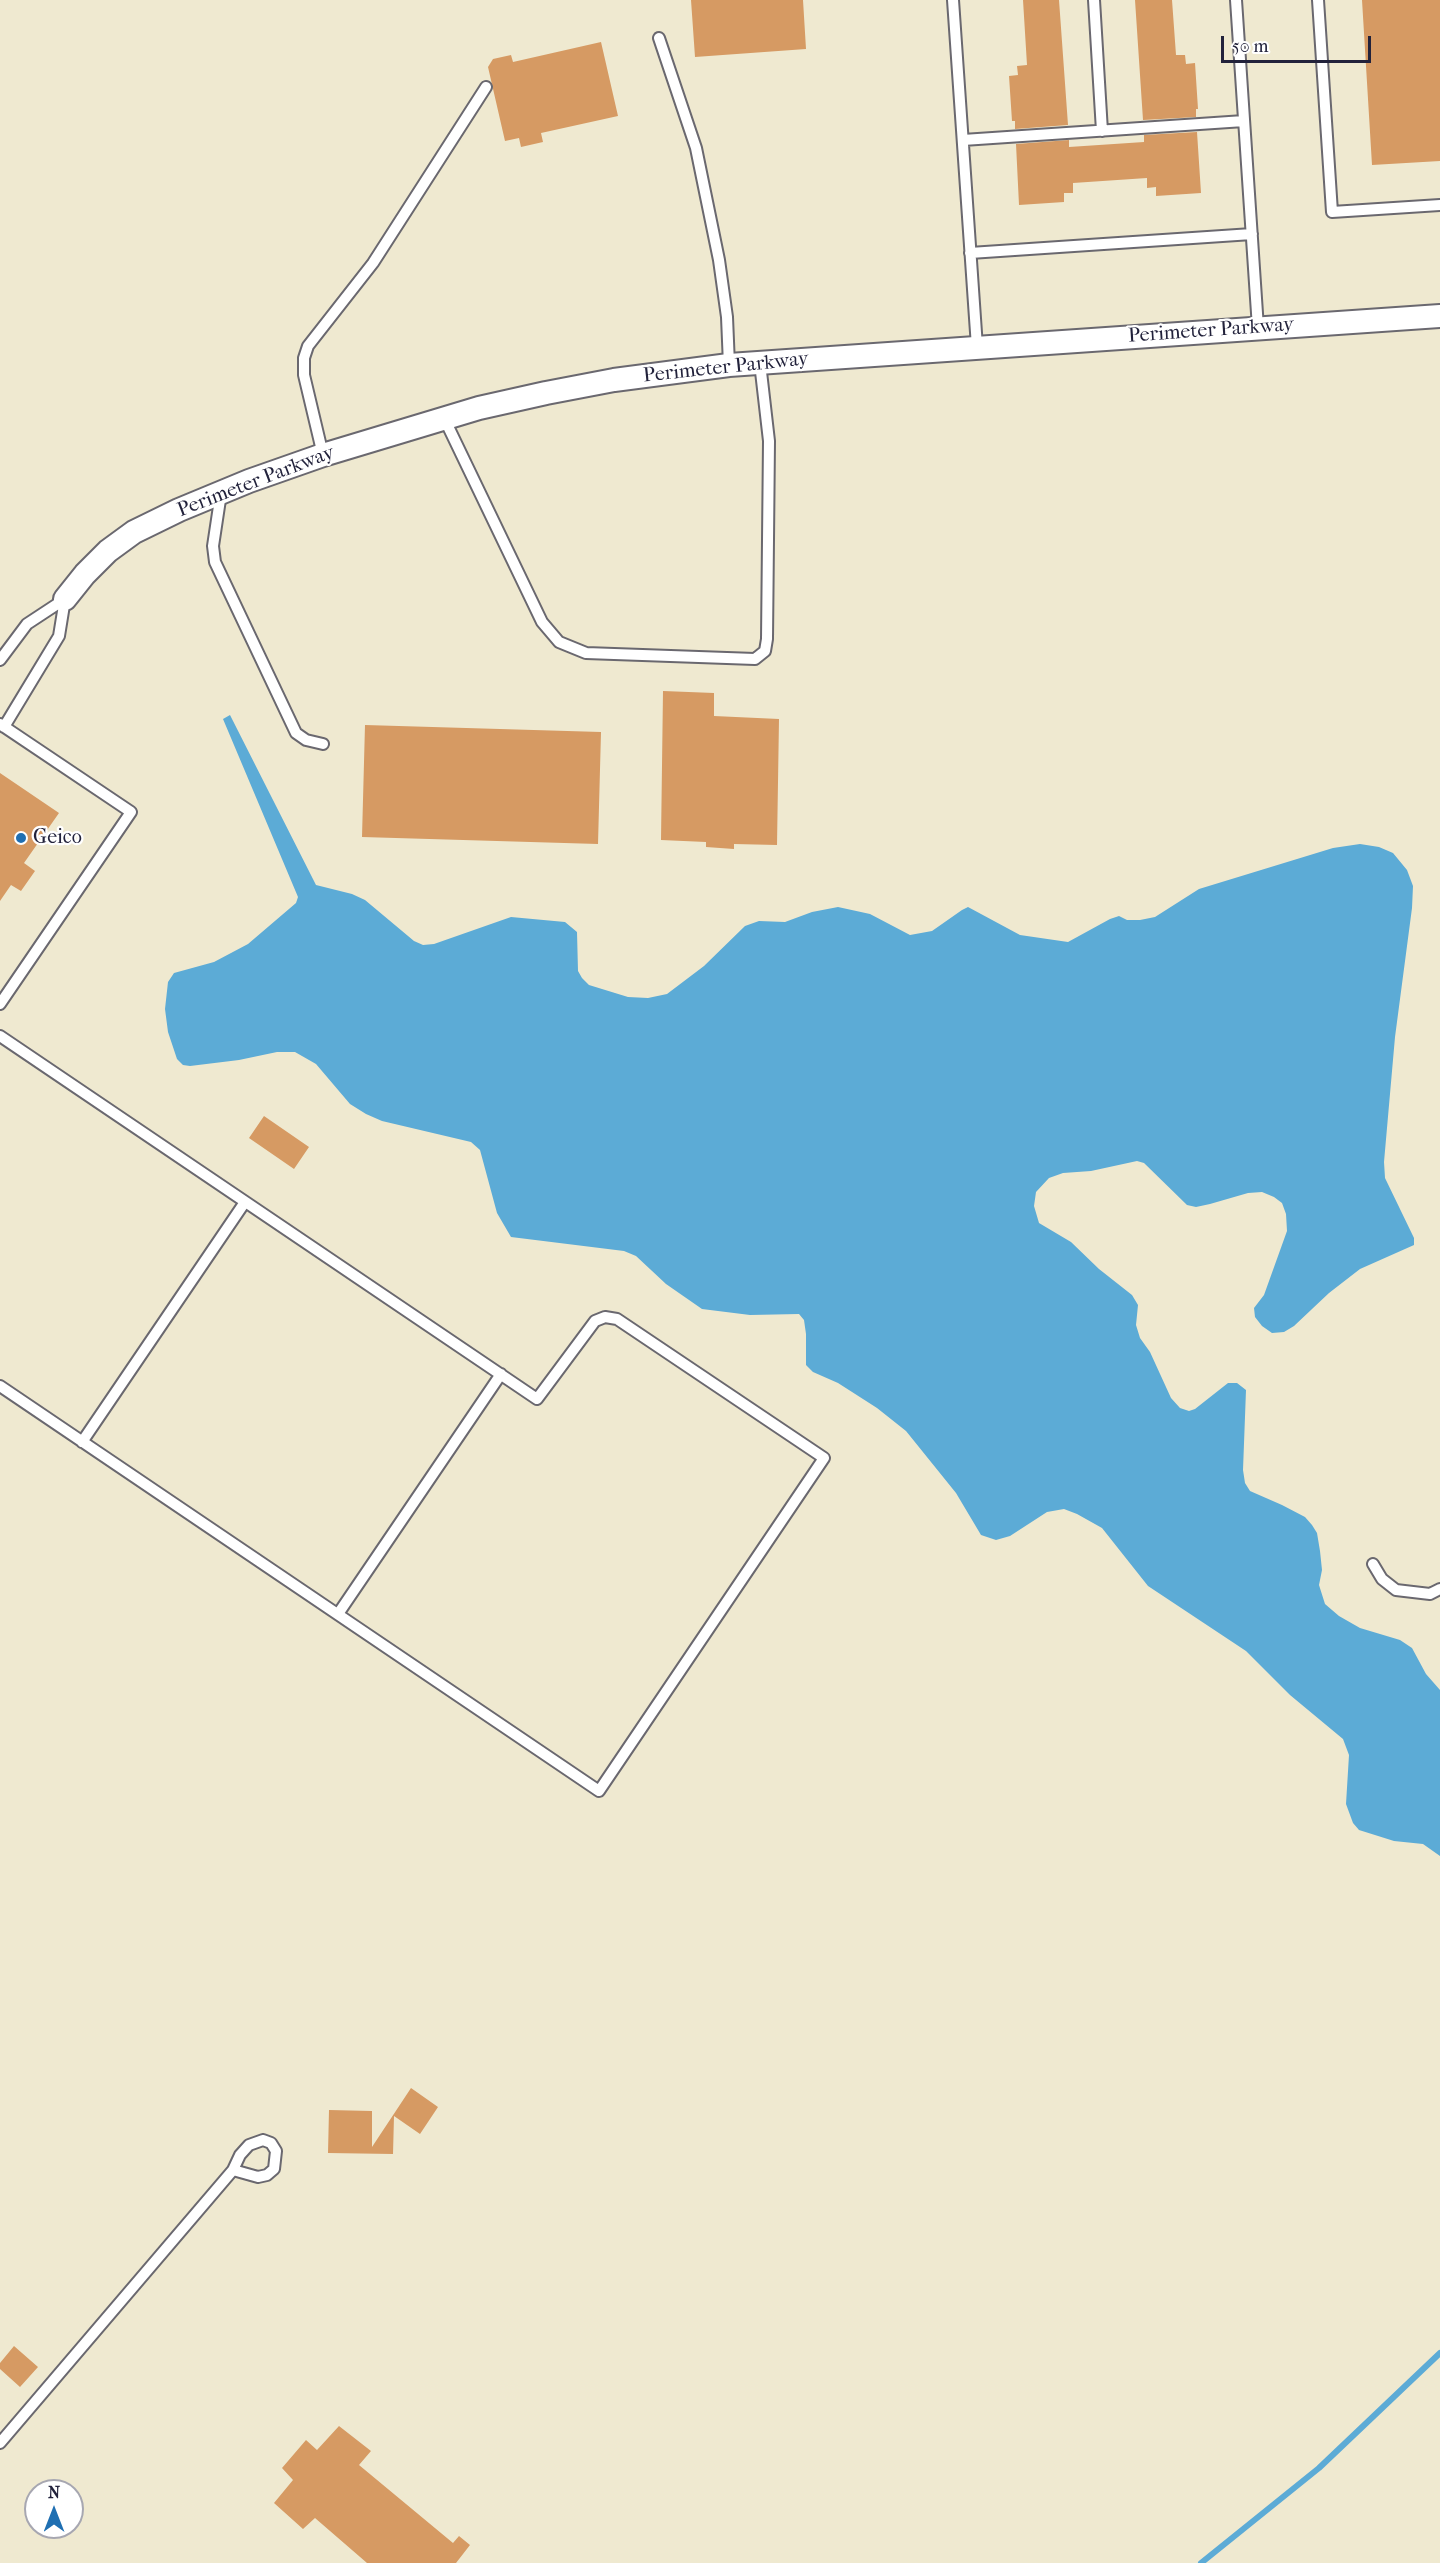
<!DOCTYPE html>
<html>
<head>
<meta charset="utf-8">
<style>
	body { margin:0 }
	#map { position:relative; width:1440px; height:2563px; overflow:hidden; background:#efe9d0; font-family:"IM FELL French Canon",serif }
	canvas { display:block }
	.north { position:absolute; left:24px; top:2479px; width:60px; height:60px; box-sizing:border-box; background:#fff; border:2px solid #a7a7b1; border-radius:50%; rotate:0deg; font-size:16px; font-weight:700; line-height:24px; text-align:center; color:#22223b }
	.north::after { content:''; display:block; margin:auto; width:21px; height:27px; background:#1f6fb2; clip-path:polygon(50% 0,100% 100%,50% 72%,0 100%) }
	.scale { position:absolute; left:1221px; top:36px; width:150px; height:27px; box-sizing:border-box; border:3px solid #22223b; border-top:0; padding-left:8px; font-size:18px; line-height:21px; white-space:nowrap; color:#22223b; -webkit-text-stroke:4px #fff; paint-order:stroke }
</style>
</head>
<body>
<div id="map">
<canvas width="1440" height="2563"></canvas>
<div class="north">N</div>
<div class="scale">50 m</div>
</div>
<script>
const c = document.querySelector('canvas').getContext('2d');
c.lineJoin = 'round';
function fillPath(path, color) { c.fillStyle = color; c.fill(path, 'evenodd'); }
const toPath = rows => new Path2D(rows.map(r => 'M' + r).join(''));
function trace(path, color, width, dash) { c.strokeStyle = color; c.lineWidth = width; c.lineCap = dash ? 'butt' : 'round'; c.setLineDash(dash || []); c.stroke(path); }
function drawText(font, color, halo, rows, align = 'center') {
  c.font = font + ' "IM FELL French Canon",serif'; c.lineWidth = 4.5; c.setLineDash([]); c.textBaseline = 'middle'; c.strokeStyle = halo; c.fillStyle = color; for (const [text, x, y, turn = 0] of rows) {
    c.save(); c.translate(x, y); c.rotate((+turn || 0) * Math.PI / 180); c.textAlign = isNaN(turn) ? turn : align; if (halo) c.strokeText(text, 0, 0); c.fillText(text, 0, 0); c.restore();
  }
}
fillPath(toPath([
	[230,715,316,885,352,894,365,900,414,941,423,945,434,944,511,917,565,922,577,932,578,971,582,978,589,985,628,997,648,998,667,994,704,966,745,926,759,921,785,922,812,912,838,907,870,914,910,935,932,931,962,910,968,907,1020,935,1068,942,1110,919,1119,916,1127,920,1140,920,1155,917,1199,889,1333,848,1360,844,1379,847,1393,853,1407,870,1413,886,1412,908,1395,1037,1384,1162,1385,1178,1414,1238,1414,1245,1360,1269,1329,1293,1294,1326,1284,1332,1272,1333,1262,1326,1255,1317,1254,1308,1264,1295,1287,1231,1286,1214,1282,1203,1274,1197,1262,1192,1248,1193,1210,1204,1196,1207,1187,1205,1144,1163,1137,1161,1091,1171,1063,1173,1049,1178,1036,1192,1034,1206,1039,1223,1071,1242,1099,1269,1132,1295,1138,1305,1136,1325,1140,1338,1150,1352,1171,1398,1180,1408,1189,1411,1195,1409,1228,1383,1237,1383,1246,1390,1243,1470,1245,1483,1250,1491,1282,1505,1305,1517,1312,1525,1317,1533,1320,1551,1322,1570,1319,1585,1325,1604,1339,1616,1360,1628,1400,1640,1412,1648,1426,1674,1440,1690,1440,1856,1423,1844,1394,1841,1359,1830,1353,1823,1346,1804,1349,1755,1343,1739,1290,1695,1246,1651,1148,1586,1102,1528,1077,1514,1064,1509,1047,1512,1010,1536,996,1540,981,1535,956,1493,906,1431,877,1408,838,1383,813,1372,806,1365,806,1334,804,1320,799,1314,750,1315,702,1309,666,1284,636,1256,624,1251,511,1237,497,1213,480,1150,471,1142,382,1121,366,1114,350,1104,316,1064,295,1052,277,1052,239,1060,190,1066,183,1065,177,1059,168,1032,165,1009,168,982,174,973,214,962,248,944,296,903,298,897,223,719]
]), '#5cabd6');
trace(toPath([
	[1201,2563,1319,2468,1440,2353]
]), '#5cabd6', 6);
fillPath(toPath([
	[691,0,803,0,806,49,695,57],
	[1023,0,1059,0,1068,125,1015,129,1015,121,1012,121,1009,76,1018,75,1017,66,1027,65],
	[1135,0,1172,0,1176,55,1185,55,1186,64,1195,63,1198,109,1196,109,1196,117,1143,120],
	[1362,0,1440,0,1440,161,1372,165],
	[601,42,618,116,541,133,543,142,521,147,519,138,505,141,488,67,493,59,511,55,513,62],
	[1197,132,1201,193,1156,196,1156,187,1147,188,1147,178,1073,183,1073,193,1064,193,1064,202,1019,205,1016,144,1069,140,1069,147,1144,142,1144,135],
	[663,691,714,693,714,716,779,719,777,845,734,844,734,849,706,847,706,842,661,840],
	[365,725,601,732,598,844,362,837],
	[0,773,59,813,24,863,35,871,21,891,11,885,0,901],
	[264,1116,309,1147,294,1169,249,1138],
	[411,2088,438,2107,420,2134,394,2116,393,2154,328,2153,329,2110,372,2111,372,2147],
	[14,2346,38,2367,20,2387,0,2369,0,2363],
	[339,2426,371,2451,359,2465,453,2543,459,2536,470,2545,456,2563,367,2563,315,2518,303,2529,274,2503,293,2480,282,2468,306,2440,317,2450]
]), '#d69a63');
const service = toPath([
	[953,0,977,347],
	[1094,0,1102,131],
	[1236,0,1258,328],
	[1318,0,1332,212,1440,205],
	[659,38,696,148,719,260,727,317,729,365],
	[963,140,1244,121],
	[970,253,1252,234],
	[444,418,542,622,559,642,586,653,755,659,765,651,767,639,769,441,760,363],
	[323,455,304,375,304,358,308,346,373,263,486,87],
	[221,493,213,546,215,562,296,733,306,740,323,744],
	[0,660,27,624,65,599,59,636,4,727],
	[0,724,131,812,0,1004],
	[0,1036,537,1399,595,1321,605,1317,617,1319,824,1458,599,1791,0,1386],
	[82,1442,245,1202],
	[1373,1564,1382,1579,1396,1590,1430,1594,1440,1589],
	[338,1614,501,1374],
	[263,2140,271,2143,276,2151,274,2169,267,2175,258,2177,233,2170,240,2155,249,2145,263,2140],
	[0,2443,233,2170]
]);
const minor = toPath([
	[65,599,85,574,108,551,134,532,179,510,249,481,323,455,479,408,546,393,614,380,729,365,1440,316]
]);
trace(service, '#6a686f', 14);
trace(minor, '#6a686f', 26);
trace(service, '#fff', 10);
trace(minor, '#fff', 22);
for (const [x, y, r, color] of [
	[21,838,6,"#1f6fb2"]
]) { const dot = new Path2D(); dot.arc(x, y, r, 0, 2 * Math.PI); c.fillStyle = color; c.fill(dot); trace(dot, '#fff', 2); }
drawText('20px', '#22223b', '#fff', [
	["Perimeter Parkway",1211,331,-4],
	["Perimeter Parkway",726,368,-6],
	["Perimeter Parkway",256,482,-21]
]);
drawText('20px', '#22223b', '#fff', [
	["Geico",33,838]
], 'left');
</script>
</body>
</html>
